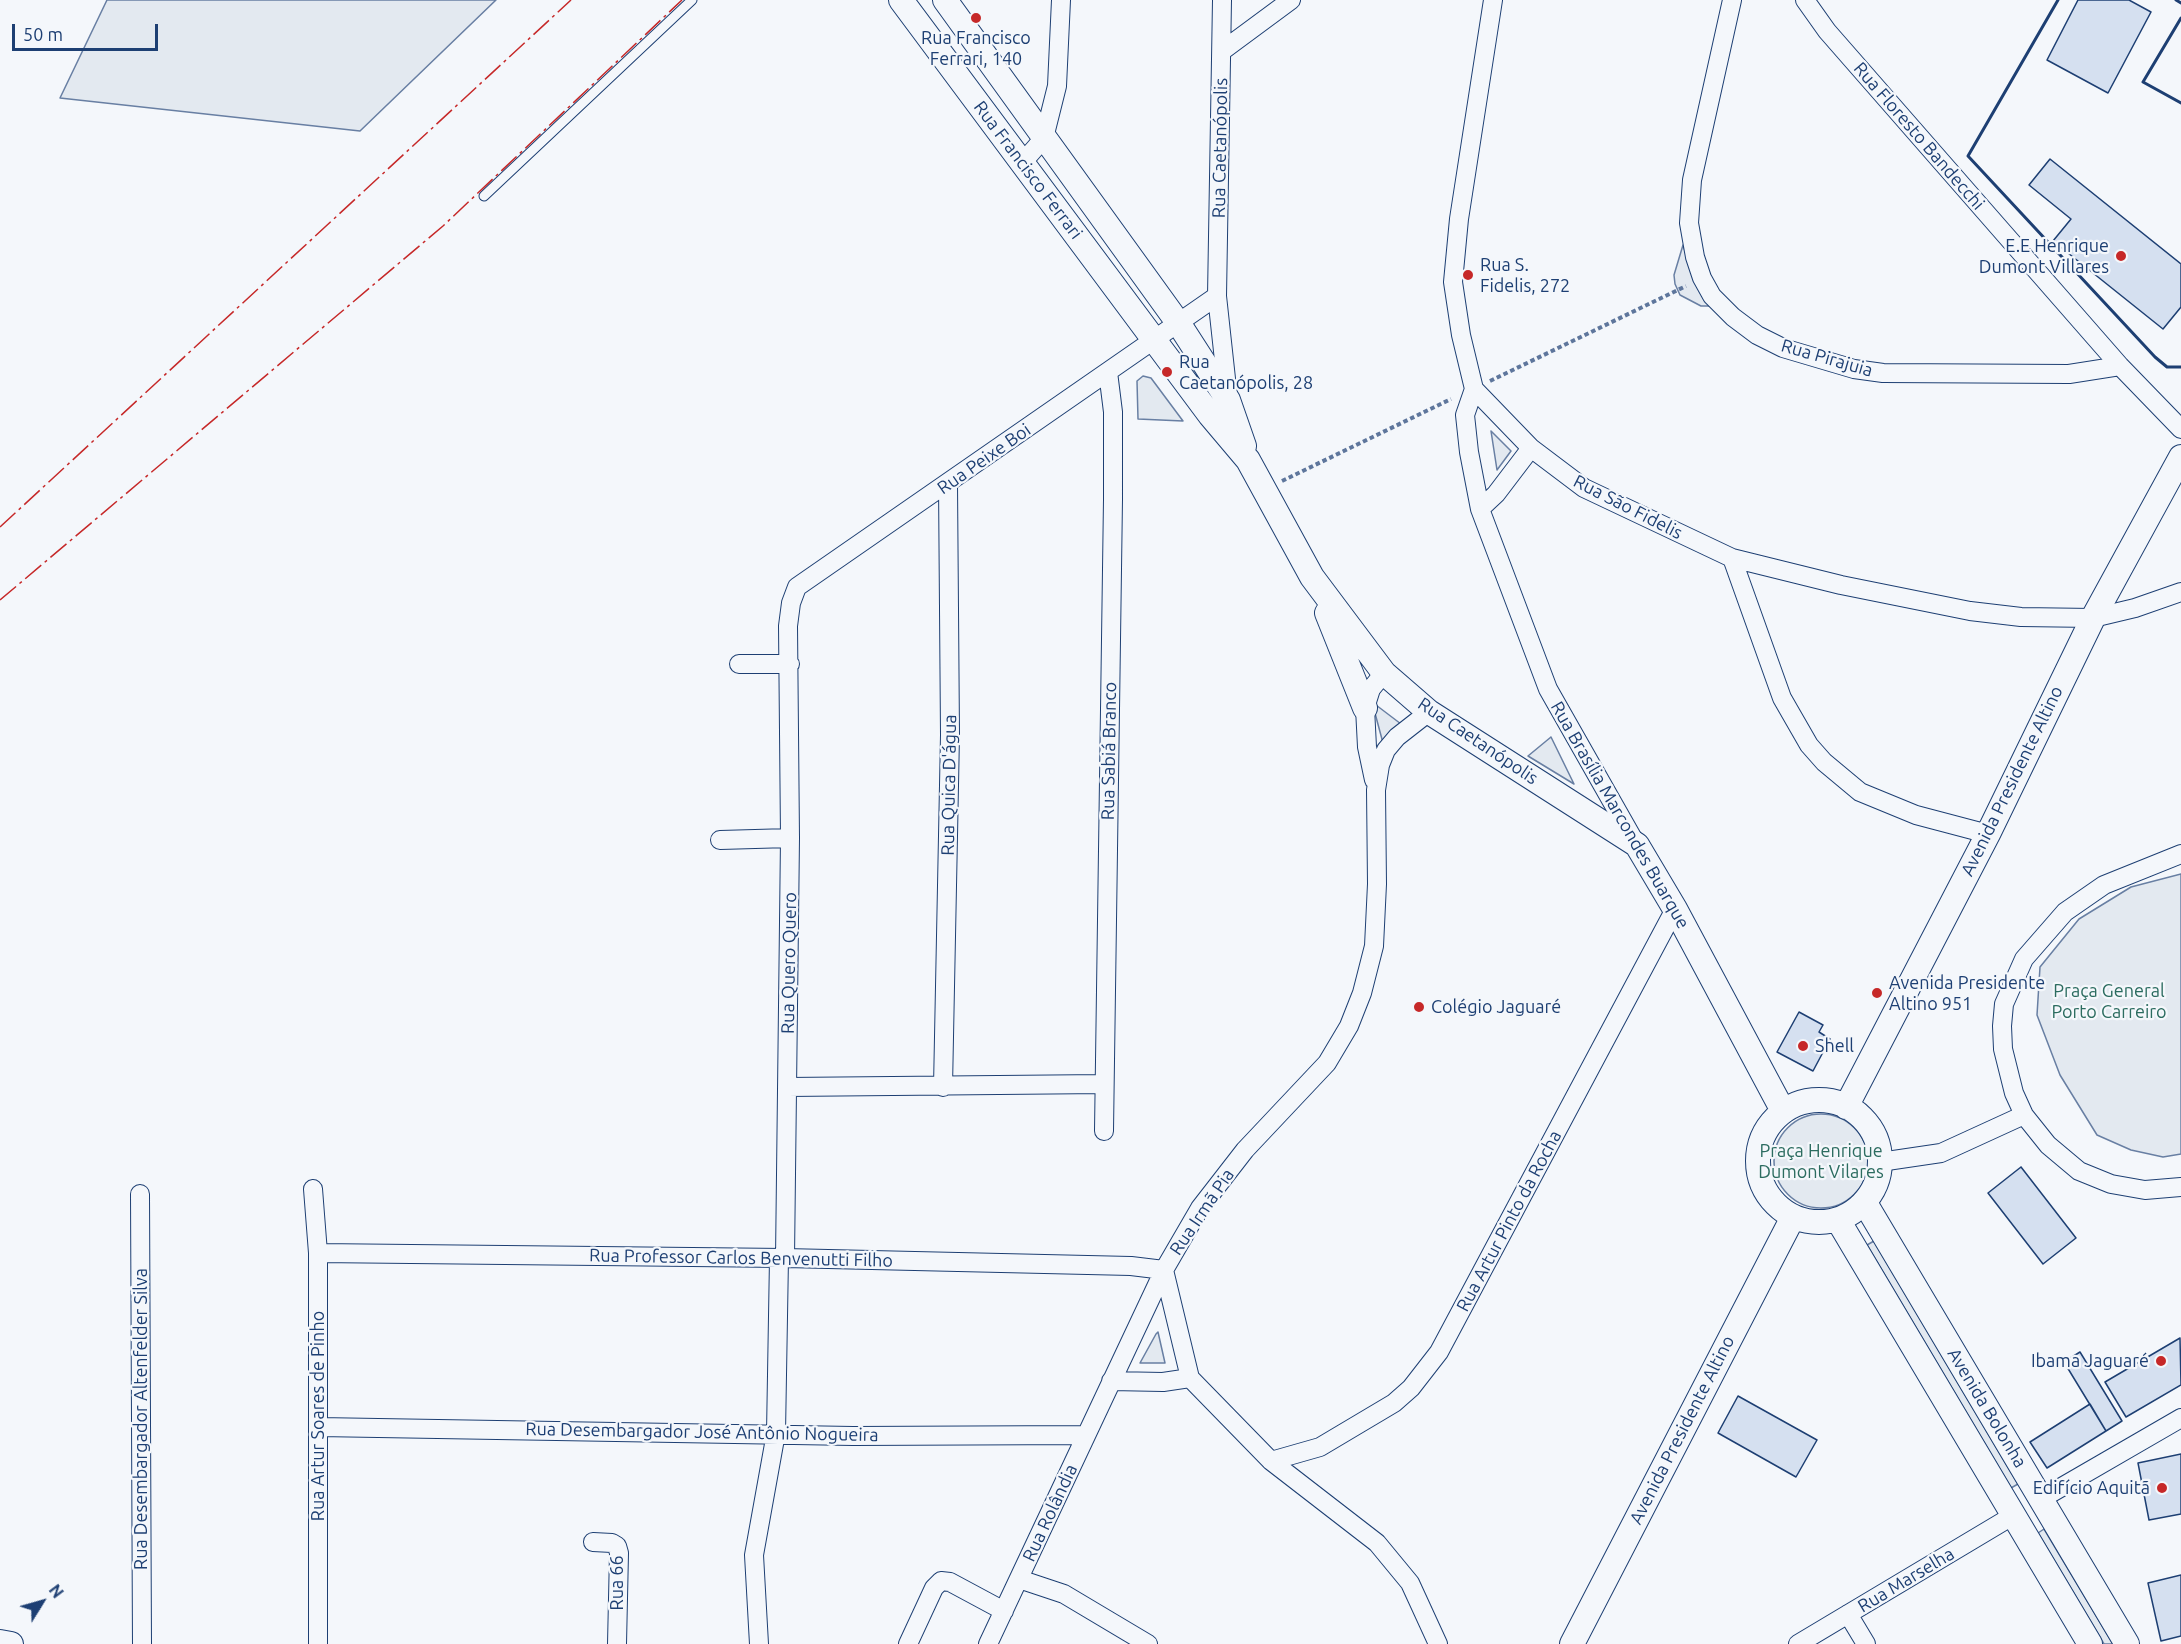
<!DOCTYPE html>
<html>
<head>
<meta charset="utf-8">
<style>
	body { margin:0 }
	#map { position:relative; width:2181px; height:1644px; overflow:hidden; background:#f4f7fb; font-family:Ubuntu,sans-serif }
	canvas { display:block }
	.north { position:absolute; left:12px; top:1572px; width:60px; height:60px; -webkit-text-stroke:4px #f4f7fb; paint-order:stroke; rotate:53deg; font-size:16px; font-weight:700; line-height:24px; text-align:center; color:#1d3f73 }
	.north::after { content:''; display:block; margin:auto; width:21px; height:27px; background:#1d3f73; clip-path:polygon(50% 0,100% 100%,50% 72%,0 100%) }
	.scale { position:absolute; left:12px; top:24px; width:146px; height:27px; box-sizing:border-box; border:3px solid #1d3f73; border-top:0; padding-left:8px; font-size:18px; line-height:21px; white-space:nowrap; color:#1d3f73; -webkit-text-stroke:4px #f4f7fb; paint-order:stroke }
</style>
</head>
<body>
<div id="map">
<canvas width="2181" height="1644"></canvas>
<div class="north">N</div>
<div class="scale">50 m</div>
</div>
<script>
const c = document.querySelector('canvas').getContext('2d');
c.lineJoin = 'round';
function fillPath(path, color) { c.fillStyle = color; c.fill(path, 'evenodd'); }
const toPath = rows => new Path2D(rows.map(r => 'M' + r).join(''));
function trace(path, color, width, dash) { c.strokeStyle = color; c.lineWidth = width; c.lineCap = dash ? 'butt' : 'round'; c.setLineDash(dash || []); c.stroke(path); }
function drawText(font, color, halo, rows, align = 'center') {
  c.font = font + ' Ubuntu,sans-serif'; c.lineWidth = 4.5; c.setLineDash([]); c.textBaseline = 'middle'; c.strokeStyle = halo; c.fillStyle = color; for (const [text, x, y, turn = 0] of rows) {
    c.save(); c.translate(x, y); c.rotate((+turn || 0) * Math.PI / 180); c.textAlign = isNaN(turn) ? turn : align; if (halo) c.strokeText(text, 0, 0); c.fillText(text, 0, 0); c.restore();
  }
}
const green = toPath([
	[107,0,496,0,360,131,60,98,107,0],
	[1683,245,1692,273,1715,306,1701,306,1680,295,1675,284,1674,275,1683,245],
	[1143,376,1151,378,1183,421,1138,419,1137,381,1143,376],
	[1491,431,1511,451,1497,470,1491,431],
	[1372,702,1405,727,1383,743,1372,702],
	[1551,737,1574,784,1528,756,1551,737],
	[2181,874,2181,1154,2163,1157,2131,1150,2097,1135,2060,1075,2037,1015,2040,967,2079,919,2131,887,2181,874],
	'1774 1161a47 47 0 1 1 94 0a47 47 0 1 1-94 0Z',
	[1874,1241,2018,1484,2011,1488,1867,1245,1874,1241],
	[1158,1332,1165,1363,1140,1363,1156,1334,1158,1332],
	[2044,1529,2113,1644,2104,1644,2038,1533,2044,1529]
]);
fillPath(green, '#e3e9f0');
trace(green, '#687fa3', 1.5);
const building = toPath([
	[2078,0,2129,0,2151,12,2108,93,2047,60,2078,0],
	[2050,159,2181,264,2181,307,2163,329,2053,241,2071,219,2029,185,2050,159],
	[1799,1012,1823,1025,1819,1032,1830,1039,1813,1071,1777,1052,1799,1012],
	[2021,1167,2076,1238,2043,1264,1988,1193,2021,1167],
	[2180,1338,2181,1385,2126,1417,2105,1382,2180,1338],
	[2080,1352,2122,1421,2106,1431,2064,1362,2080,1352],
	[1738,1396,1817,1440,1796,1477,1718,1433,1738,1396],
	[2090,1404,2106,1431,2047,1468,2030,1442,2090,1404],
	[2181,1454,2181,1514,2149,1520,2138,1463,2181,1454],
	[2181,1575,2181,1636,2161,1641,2148,1583,2181,1575]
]);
fillPath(building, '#d5e0f0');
trace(building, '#1d3f73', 1.5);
const lane = toPath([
	[484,196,692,0]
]);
const street = toPath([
	[1222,0,1217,296,1228,397],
	[1493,0,1459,219,1453,282,1461,335,1474,389,1531,448,1584,488,1732,558,1841,585,1970,611,2021,617,2093,618,2135,608,2181,592],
	[1732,0,1692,180,1689,223,1695,257,1702,278,1712,296,1733,317,1757,335,1783,348,1854,369,1883,373,2069,374,2120,366],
	[1805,0,1827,31,2120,366,2181,429],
	[1222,51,1291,0],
	[1023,162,1044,138,1057,86,1061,0],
	[1474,389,1465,415,1469,452,1480,509,1548,689,1636,844],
	[1480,509,1496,494,1531,448],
	[1732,558,1782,698,1809,745,1824,762,1860,792,1916,815,1988,834],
	[739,664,790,664],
	[1429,712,1397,737,1386,750,1380,765,1376,790,1377,884,1374,946,1362,993,1349,1026,1327,1063,1245,1150,1200,1208,1164,1270,1190,1378,1271,1461,1377,1543,1410,1583,1438,1644],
	[1374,780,1367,747,1365,708,1371,689,1384,673],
	[720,840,790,838],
	[2181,854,2104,885,2065,912,2024,959,2004,1004,2002,1026,2003,1049,2014,1093,2024,1115,2048,1145,2079,1171,2111,1184,2145,1190,2181,1187],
	[787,1087,1104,1084],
	[943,1087,950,735,948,484],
	[1104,1131,1113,499,1113,412,1108,372],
	[1880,1162,1941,1153,2024,1115],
	[313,1189,318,1253,318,1644],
	[140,1194,142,1644],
	[318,1253,785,1258,1131,1266,1164,1270,988,1644],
	[785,1258,790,838,788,626,791,603,797,587,1217,296],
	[1111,1381,1163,1382,1190,1378],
	[319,1427,853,1436,1086,1435],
	[1271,1461,1320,1447,1394,1403,1411,1388,1439,1352,1675,909],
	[2041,1499,2181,1418],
	[593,1542,612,1543,617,1546,619,1553,617,1644],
	[1019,1579,1064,1594,1148,1644],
	[1848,1614,1866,1644],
	[759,1644,754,1555,776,1433,779,1258],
	[908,1644,934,1588,941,1581,950,1582,1004,1611],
	[1798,1644,2014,1515]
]);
const secondary = toPath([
	[901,0,1210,415,1248,460,1312,577,1384,673,1429,712,1637,845,1675,909,1783,1111],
	[945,0,1179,324,1228,400,1244,446],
	[1327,613,1365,708],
	'1758 1161a61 61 0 1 1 122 0a61 61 0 1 1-122 0Z',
	[1846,1107,1988,834,2093,618,2181,457],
	[1865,1203,2127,1644],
	[1838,1220,2090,1644],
	[0,1642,11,1644],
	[1572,1644,1793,1217]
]);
trace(lane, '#1d3f73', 11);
trace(street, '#1d3f73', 20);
trace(secondary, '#1d3f73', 26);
trace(toPath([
	[1490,381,1686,286],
	[1282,481,1451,399]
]), '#5e769c', 4, [4.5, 3]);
trace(lane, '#f4f7fb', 9);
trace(street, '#f4f7fb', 18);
trace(secondary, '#f4f7fb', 24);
trace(toPath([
	[2058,0,1968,156,2155,357,2167,367,2181,367],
	[2176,0,2181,3],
	[2181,18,2143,82,2181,103]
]), '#1d3f73', 3);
trace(toPath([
	[0,527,571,0],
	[0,600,443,226,682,0]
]), '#c62828', 1.5, [21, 4.5, 3, 4.5]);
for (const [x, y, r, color] of [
	[976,18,6,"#c62828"],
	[2121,256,6,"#c62828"],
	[1468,275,6,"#c62828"],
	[1167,372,6,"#c62828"],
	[1877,993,6,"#c62828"],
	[1419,1007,6,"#c62828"],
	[1803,1046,6,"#c62828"],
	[2161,1361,6,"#c62828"],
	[2162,1488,6,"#c62828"]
]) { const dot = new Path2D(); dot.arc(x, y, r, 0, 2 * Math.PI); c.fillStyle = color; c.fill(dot); trace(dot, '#f4f7fb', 2); }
drawText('18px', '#1d3f73', '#f4f7fb', [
	["Rua Francisco",976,38,"center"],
	["Ferrari, 140",976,59,"center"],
	["E.E Henrique",2109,246,"right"],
	["Dumont Villares",2109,267,"right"],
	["Rua S.",1480,265],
	["Fidelis, 272",1480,286],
	["Rua",1179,362],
	["Caetanópolis, 28",1179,383],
	["Avenida Presidente",1889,983],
	["Altino 951",1889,1004],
	["Colégio Jaguaré",1431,1007],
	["Shell",1815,1046],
	["Ibama Jaguaré",2149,1361,"right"],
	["Edifício Aquitã",2150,1488,"right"]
], 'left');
drawText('18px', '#1d3f73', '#f4f7fb', [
	["Rua Floresto Bandecchi",1919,136,49],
	["Rua Caetanópolis",1220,148,-89],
	["Rua Francisco Ferrari",1028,170,53],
	["Rua Pirajuia",1827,358,16],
	["Rua Peixe Boi",984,459,-35],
	["Rua São Fidelis",1628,507,27],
	["Rua Caetanópolis",1478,741,34],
	["Rua Sabiá Branco",1109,751,-89],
	["Avenida Presidente Altino",2012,781,-64],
	["Rua Quica D'água",949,785,-89],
	["Rua Brasília Marcondes Buarque",1620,815,60],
	["Rua Quero Quero",789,963,-89],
	["Rua Irmã Pia",1202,1212,-56],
	["Rua Artur Pinto da Rocha",1509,1221,-62],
	["Rua Professor Carlos Benvenutti Filho",741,1258,1],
	["Avenida Bolonha",1987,1408,59],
	["Rua Artur Soares de Pinho",318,1416,-90],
	["Rua Desembargador Altenfelder Silva",141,1419,-90],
	["Avenida Presidente Altino",1682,1430,-63],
	["Rua Desembargador José Antônio Nogueira",702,1432,1],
	["Rua Rolândia",1050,1513,-65],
	["Rua Marselha",1906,1580,-31],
	["Rua 66",617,1583,-90]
]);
drawText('18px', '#2c6c60', '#f4f7fb', [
	["Praça General",2109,991],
	["Porto Carreiro",2109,1012],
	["Praça Henrique",1821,1151],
	["Dumont Vilares",1821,1172]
]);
</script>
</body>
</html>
